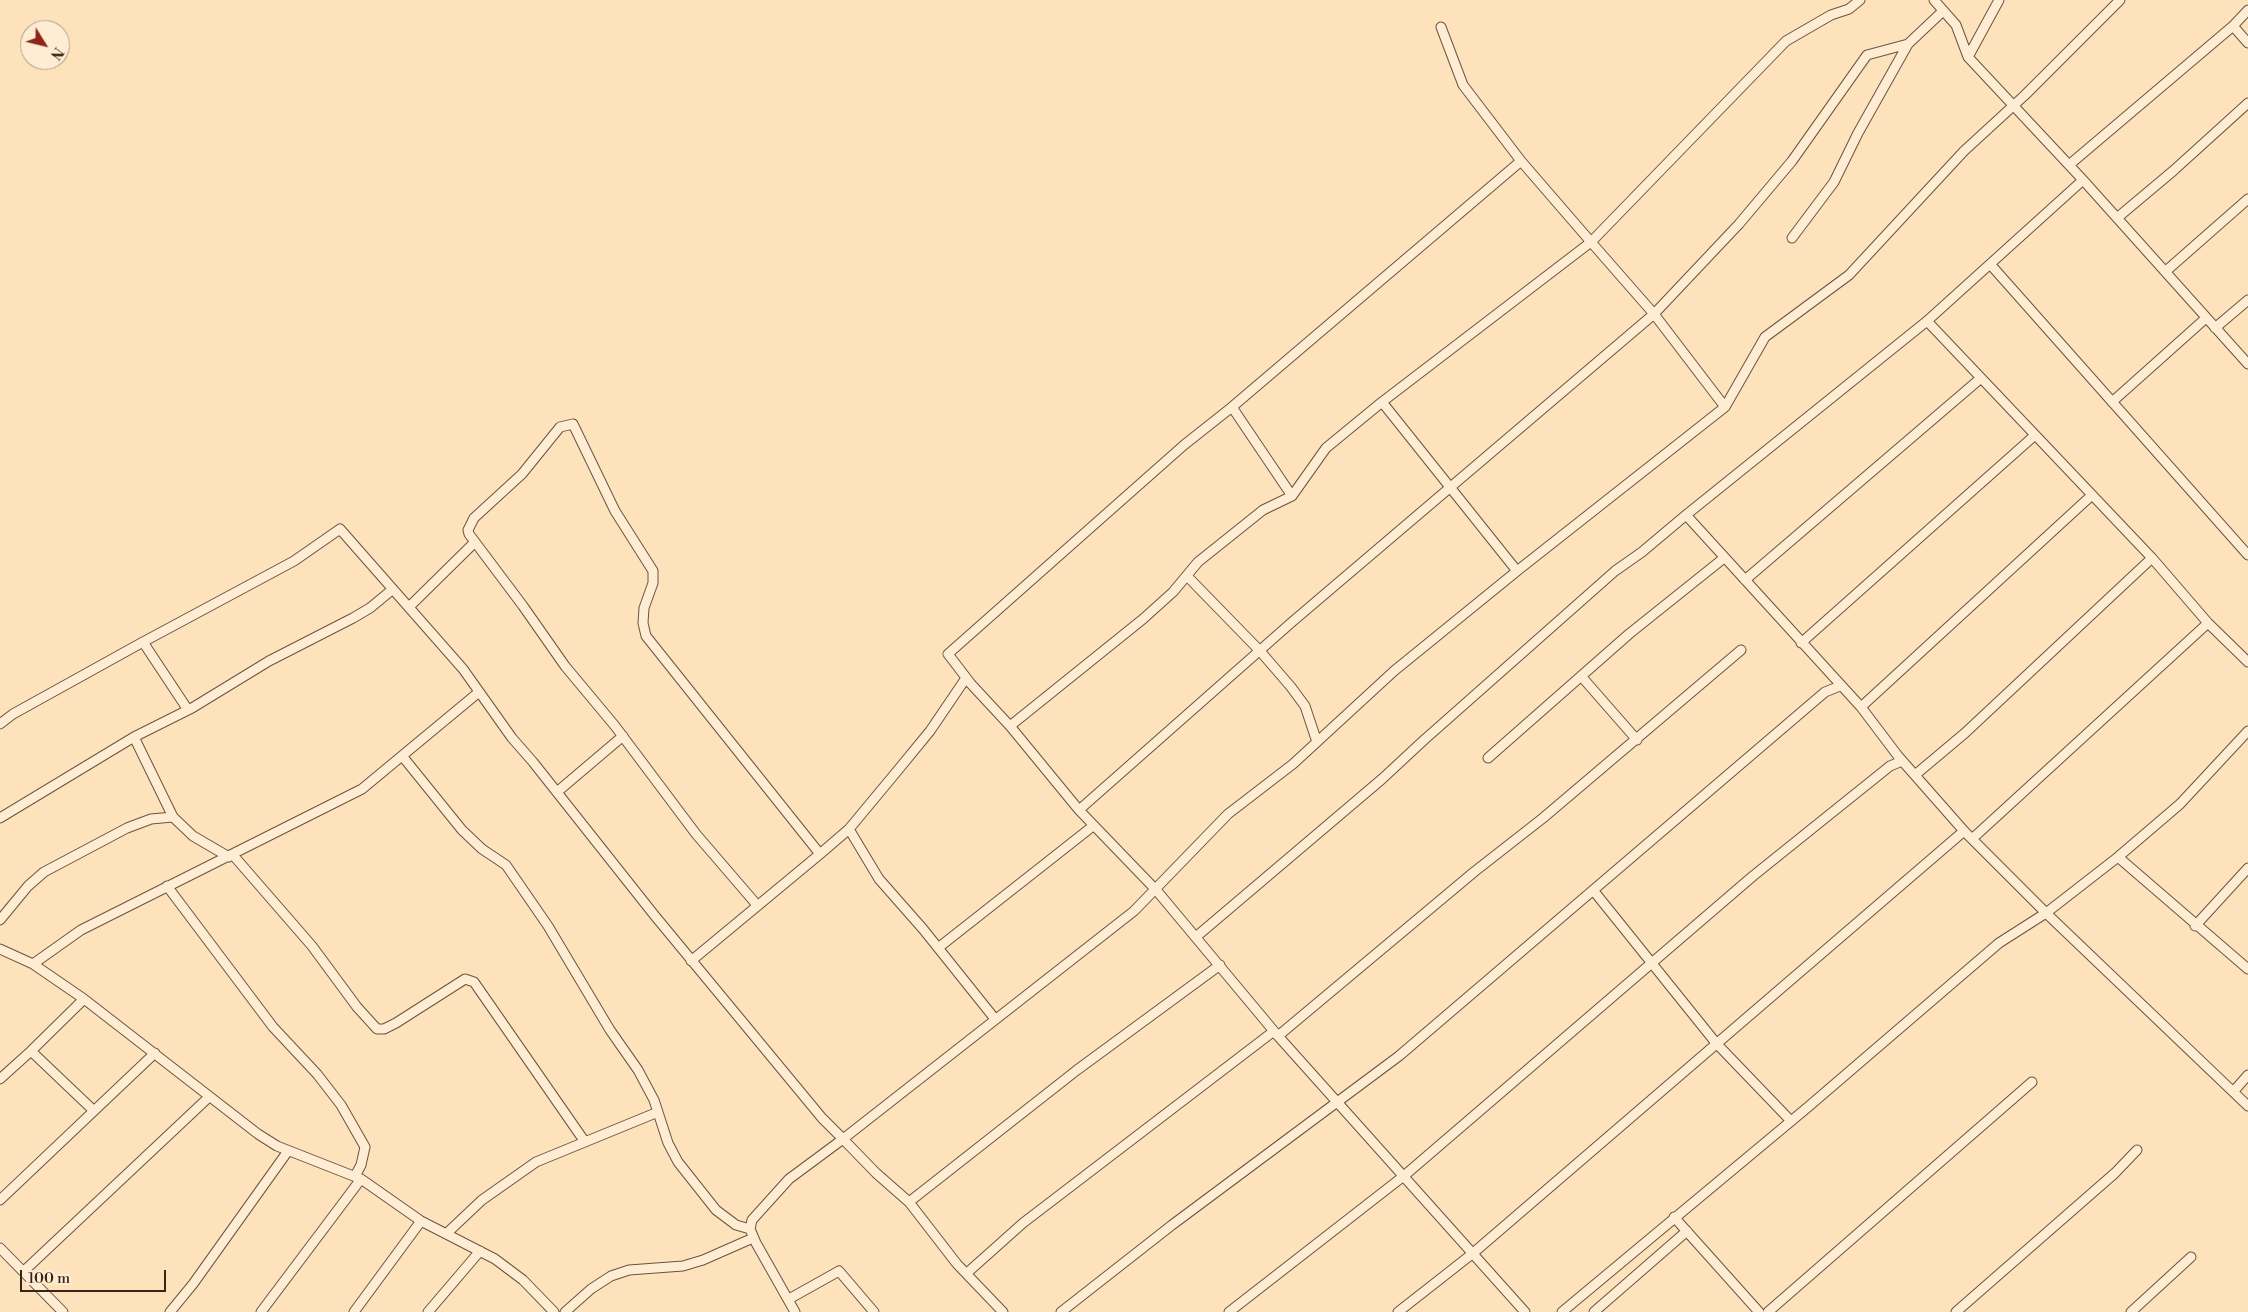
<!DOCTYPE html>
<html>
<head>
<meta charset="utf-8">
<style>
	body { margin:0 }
	#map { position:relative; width:2248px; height:1312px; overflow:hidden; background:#fde2bc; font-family:"Libre Bodoni",serif }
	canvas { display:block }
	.north { position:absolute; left:20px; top:20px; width:50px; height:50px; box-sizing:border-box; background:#feecd3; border:1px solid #af9c88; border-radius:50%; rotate:126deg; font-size:14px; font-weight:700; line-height:20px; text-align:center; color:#392417 }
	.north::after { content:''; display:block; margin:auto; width:18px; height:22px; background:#8f2418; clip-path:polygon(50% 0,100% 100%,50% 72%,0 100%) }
	.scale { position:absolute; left:20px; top:1270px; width:146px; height:22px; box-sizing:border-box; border:2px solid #392417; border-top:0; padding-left:6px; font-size:15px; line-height:18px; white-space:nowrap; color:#392417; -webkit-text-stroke:4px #feecd3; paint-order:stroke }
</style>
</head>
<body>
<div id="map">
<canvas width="2248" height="1312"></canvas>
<div class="north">N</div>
<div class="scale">100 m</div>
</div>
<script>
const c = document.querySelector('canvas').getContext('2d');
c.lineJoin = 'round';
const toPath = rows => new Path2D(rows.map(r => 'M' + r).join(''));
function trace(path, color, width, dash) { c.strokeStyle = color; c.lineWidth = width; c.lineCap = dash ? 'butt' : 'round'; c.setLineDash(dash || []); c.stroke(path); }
const minor = toPath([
	[1934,0,1956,25,1968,57,2083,180,2248,364],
	[2233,26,2248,43],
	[1441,27,1463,85,1521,161],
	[1968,57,1999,0],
	[2069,165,2233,26,2248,10],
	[2083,180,1927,321,1686,515,1861,707,1898,756,1964,831,2046,913,2248,1106],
	[2117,218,2173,171,2248,103],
	[1792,238,1834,182,1858,133,1908,44,1943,11],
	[1990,264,2248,555],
	[2166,271,2248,199],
	[1927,321,2152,558,2208,623,2248,662],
	[2215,328,2248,300],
	[1382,402,1517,571,1725,407,1765,337,1849,275,1964,151,2025,95,2120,0],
	[2112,402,2206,318],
	[1232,407,1184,445,948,654,971,684,1010,726,1079,810,1157,891,1278,1036,1525,1312],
	[1725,407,1654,314,1591,242,1521,161,1232,407,1292,496,1326,448,1382,402,1591,242,1786,41,1831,15,1849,9,1860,0],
	[1187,576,1260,651,1291,687,1305,706,1317,742],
	[1745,580,1981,378],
	[409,607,475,542],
	[143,642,294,561,340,529,463,669,512,738,533,762,655,916,822,1118,843,1139,1134,911,1228,814,1293,764,1394,671,1517,571],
	[1801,643,2034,436],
	[1581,676,1637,740],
	[1861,707,2092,495],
	[0,724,13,714,143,642,188,710],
	[1010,726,1143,619,1173,592,1198,562,1263,510,1292,496],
	[134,737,173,817,193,836,229,857],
	[403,757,462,830,482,849,506,865,548,926,610,1030,638,1070,654,1100,668,1143,678,1162,716,1210,736,1225,750,1229],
	[1488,758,1629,634,1724,558],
	[1915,775,1965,733,2152,558],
	[557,792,623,736],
	[1079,810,1292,622,1654,314,1739,224,1792,161,1867,55,1908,44],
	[0,818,134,737,192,708,269,661,353,618,370,608,393,589],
	[849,829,879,879,923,929,995,1019],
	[1972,839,2208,623],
	[820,854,849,829,898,770,930,731,966,678],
	[233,855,312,946,357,1007,377,1029,384,1029,396,1023,465,979,474,982,585,1142],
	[2118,857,2248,969],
	[167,886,273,1027,317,1074,341,1105,365,1147,361,1165,355,1176],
	[1593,890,1716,1043,1790,1120],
	[0,920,28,886,44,872,127,828,151,819,173,817],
	[2195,926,2248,868],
	[1197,936,1382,779,1424,740,1615,571,1642,552,1686,515],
	[938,948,1093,826],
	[0,949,33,964,84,999,258,1134,277,1146,361,1179,421,1221,495,1259,523,1280,554,1312],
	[691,961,820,854,646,636,643,623,644,608,653,583,653,571,615,511,573,424,560,427,522,474,474,518,468,530,469,534,523,606,565,666,615,726,696,834,757,905],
	[33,964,81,930,362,789,479,692],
	[1278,1036,1474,872,1543,818,1741,650],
	[31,1051,93,1110],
	[0,1079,31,1051,84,999],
	[2233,1092,2248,1075],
	[0,1200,155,1053],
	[909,1202,1077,1070,1220,965],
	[1674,1217,1759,1312],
	[446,1234,482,1200,536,1162,658,1112],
	[0,1248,63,1312],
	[24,1271,209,1097],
	[967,1273,1023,1223,1274,1031],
	[789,1299,839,1271,874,1312],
	[170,1312,193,1284,288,1151],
	[261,1312,361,1179],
	[354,1312,421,1221],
	[428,1312,480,1251],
	[565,1312,591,1289,611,1276,629,1270,683,1266,703,1260,753,1238],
	[795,1312,756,1243,750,1229,752,1220,789,1179,843,1139,876,1173,909,1202,957,1264,1003,1312],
	[1061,1312,1172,1225,1399,1056,1825,692,1840,686],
	[1229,1312,1405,1175,1753,876,1890,766,1902,761],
	[1398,1312,1472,1254,1964,831],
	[1562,1312,1808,1107,1999,943,2046,913,2118,857,2180,804,2248,731],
	[1594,1312,1687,1231],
	[1768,1312,2032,1082],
	[1956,1312,2115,1173,2137,1150],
	[2131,1312,2191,1257]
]);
trace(minor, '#6a5440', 11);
trace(minor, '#feecd3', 9);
</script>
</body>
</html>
